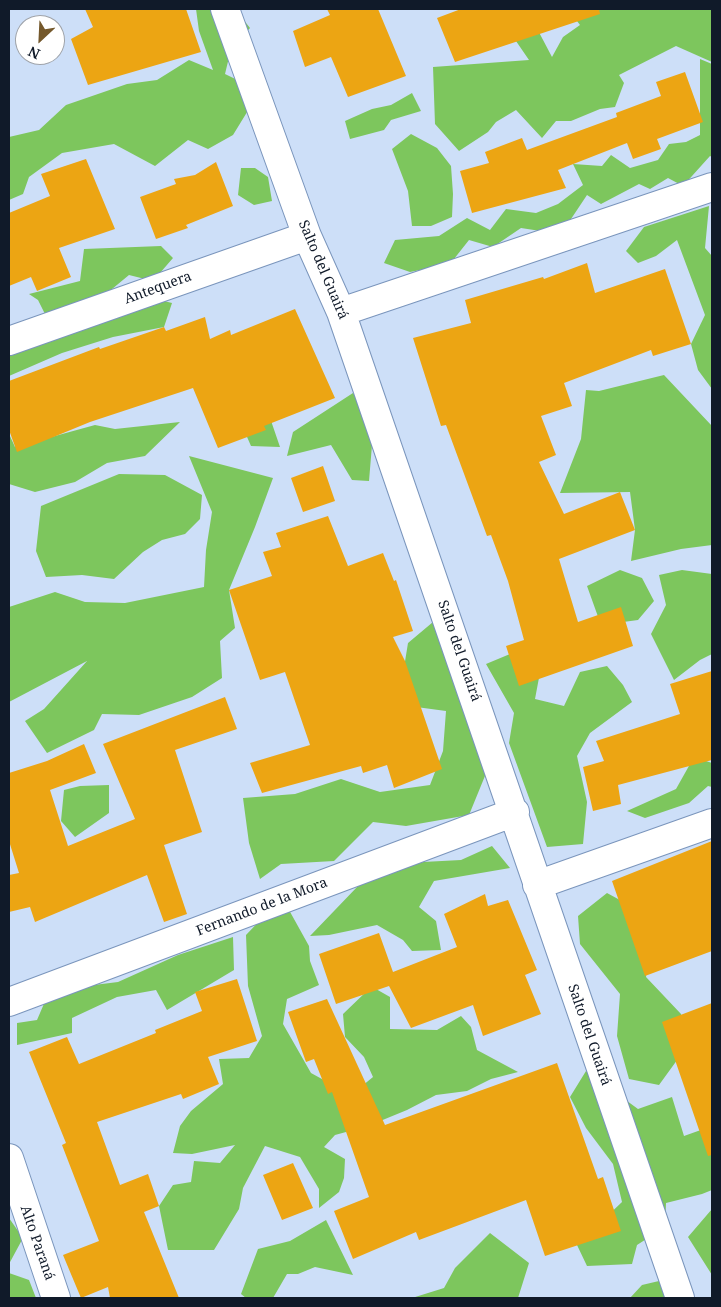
<!DOCTYPE html>
<html>
<head>
<meta charset="utf-8">
<style>
	body { margin:0 }
	#map { position:relative; width:721px; height:1307px; overflow:hidden; background:#cddff8; font-family:"Noto Serif",serif }
	canvas { display:block }
	.frame { position:absolute; inset:0; border:10px solid #101a29; pointer-events:none }
	.north { position:absolute; left:15px; top:15px; width:50px; height:50px; box-sizing:border-box; background:#fff; border:1px solid #9fa3a9; border-radius:50%; rotate:205deg; font-size:14px; font-weight:700; line-height:20px; text-align:center; color:#101a29 }
	.north::after { content:''; display:block; margin:auto; width:18px; height:22px; background:#74582b; clip-path:polygon(50% 0,100% 100%,50% 72%,0 100%) }
</style>
</head>
<body>
<div id="map">
<canvas width="721" height="1307"></canvas>
<div class="frame"></div>
<div class="north">N</div>
</div>
<script>
const c = document.querySelector('canvas').getContext('2d');
c.lineJoin = 'round';
function fillPath(path, color) { c.fillStyle = color; c.fill(path, 'evenodd'); }
const toPath = rows => new Path2D(rows.map(r => 'M' + r).join(''));
function trace(path, color, width, dash) { c.strokeStyle = color; c.lineWidth = width; c.lineCap = dash ? 'butt' : 'round'; c.setLineDash(dash || []); c.stroke(path); }
function drawText(font, color, halo, rows, align = 'center') {
  c.font = font + ' "Noto Serif",serif'; c.lineWidth = 4.5; c.setLineDash([]); c.textBaseline = 'middle'; c.strokeStyle = halo; c.fillStyle = color; for (const [text, x, y, turn = 0] of rows) {
    c.save(); c.translate(x, y); c.rotate((+turn || 0) * Math.PI / 180); c.textAlign = isNaN(turn) ? turn : align; if (halo) c.strokeText(text, 0, 0); c.fillText(text, 0, 0); c.restore();
  }
}
fillPath(toPath([
	[196,9,235,9,250,28,231,49,225,74,260,91,233,135,208,149,188,140,155,166,114,144,62,153,29,177,23,194,9,200,9,137,39,130,66,105,127,84,157,80,189,60,213,70,199,31],
	[494,9,532,9,532,19,552,57,563,37,580,25,568,9,712,9,712,62,676,46,619,75,624,83,615,107,600,109,571,121,556,121,542,138,516,110,496,122,488,132,459,151,435,124,433,67,529,60],
	[700,59,712,64,712,157,710,156,683,186,668,178,650,189,639,184,601,204,587,195,569,222,547,232,521,228,493,247,469,240,450,264,410,272,384,263,395,240,439,236,467,218,490,230,506,209,536,213,558,204,583,185,573,164,602,166,611,155,630,168,658,160,669,144,686,142,700,135],
	[412,93,421,111,391,120,384,130,350,139,345,121,372,109,391,105],
	[411,134,437,148,451,166,453,194,452,217,431,226,412,226,408,191,392,149],
	[241,168,255,168,268,177,272,201,254,205,238,195],
	[709,206,705,248,712,256,712,389,698,370,691,344,705,315,677,240,656,256,638,263,626,251,644,227],
	[161,246,173,258,153,281,129,275,106,294,85,299,69,310,45,314,38,300,29,294,80,281,84,249],
	[152,298,172,303,164,327,113,337,62,353,9,376,9,348],
	[664,375,712,426,712,545,681,549,631,561,635,530,630,492,560,493,581,439,586,390,599,391],
	[353,393,370,417,373,433,369,481,352,480,331,445,287,456,293,432],
	[268,412,280,447,251,446,237,414],
	[180,422,145,456,107,463,75,482,35,492,9,484,9,434,15,447,95,425,115,429],
	[189,456,273,478,255,527,229,590,235,628,220,641,222,678,192,697,139,715,102,714,94,730,47,753,25,721,44,709,87,661,9,702,9,607,55,592,85,602,125,603,204,587,206,550,212,512],
	[119,474,165,475,202,495,200,519,185,534,162,540,143,552,114,579,82,575,46,577,36,551,41,506],
	[620,570,642,578,654,601,638,620,601,625,587,586],
	[682,570,712,574,712,654,700,660,674,680,651,634,666,605,659,575],
	[433,622,487,771,469,815,406,826,373,822,334,861,281,864,260,879,249,843,243,798,295,794,341,779,380,792,430,785,443,751,446,711,379,702,402,680,408,643],
	[522,649,541,667,535,699,564,706,580,672,607,666,623,685,632,702,590,733,577,756,587,802,583,844,547,847,509,743,514,713,486,664],
	[694,757,712,763,712,787,708,786,689,803,645,818,627,811,676,789],
	[109,785,109,813,75,837,61,821,64,790,80,786],
	[492,846,510,868,434,881,419,907,436,921,441,950,412,951,403,940,377,925,329,935,310,936,358,886,374,877,423,862,461,860],
	[607,893,653,918,646,977,681,1014,688,1045,659,1085,629,1079,617,1036,620,994,580,944,578,916],
	[289,910,309,946,310,961,319,985,287,999,283,1024,311,1073,351,1095,373,1077,364,1057,345,1037,343,1014,369,989,376,989,390,997,390,1029,437,1030,461,1016,471,1027,477,1050,518,1072,491,1079,467,1091,436,1095,407,1110,368,1126,335,1135,324,1147,345,1159,344,1178,339,1192,319,1208,319,1189,300,1157,265,1146,243,1188,239,1209,214,1250,168,1250,159,1206,173,1185,191,1182,194,1161,220,1163,235,1145,192,1154,173,1153,180,1126,191,1111,223,1084,219,1059,249,1058,262,1036,248,986,246,935,268,912],
	[233,937,234,970,167,1010,156,990,117,997,72,1018,72,1033,17,1045,17,1023,37,1020,46,999,78,987,118,982,178,955],
	[586,1071,638,1109,672,1097,684,1136,712,1126,712,1190,702,1194,666,1203,665,1227,637,1245,632,1264,587,1266,577,1245,622,1202,613,1164,586,1128,570,1097],
	[712,1209,712,1275,688,1237],
	[9,1218,23,1238,9,1264],
	[326,1220,353,1275,315,1267,298,1274,287,1274,273,1298,246,1298,241,1294,258,1249,290,1241],
	[490,1233,529,1263,518,1298,412,1298,444,1288,455,1268],
	[9,1273,29,1280,36,1298,9,1298],
	[659,1281,677,1290,680,1298,630,1298,642,1285]
]), '#7dc65d');
fillPath(toPath([
	[85,9,186,9,201,52,88,85,71,39,93,27],
	[327,9,378,9,406,76,348,97,331,57,305,67,293,31,330,15],
	[461,9,599,9,600,14,455,62,437,18],
	[685,72,703,122,657,139,661,149,633,159,627,143,558,170,566,188,472,213,460,171,489,163,485,152,522,138,527,150,617,117,616,113,661,96,656,82],
	[86,159,115,229,59,248,71,277,37,291,31,277,9,286,9,213,50,196,41,174],
	[216,162,233,206,186,225,188,228,156,239,140,197,176,184,174,179,195,175],
	[587,263,595,293,665,269,691,344,653,356,651,350,564,383,572,406,541,416,556,455,539,462,564,514,620,492,635,530,559,559,578,622,621,607,633,646,519,686,506,646,524,640,508,581,491,535,487,536,446,425,441,426,413,338,471,323,465,300,543,277,544,279],
	[295,309,335,398,264,426,266,430,218,448,193,388,90,422,17,452,9,430,9,381,99,347,100,349,164,327,166,331,205,317,210,339,230,330,231,335],
	[323,466,335,501,303,512,291,478],
	[328,516,348,566,383,553,394,581,396,580,413,631,393,637,405,661,442,769,394,788,387,765,363,773,361,766,262,793,250,763,310,745,285,672,260,680,229,590,272,576,263,552,281,547,276,533],
	[712,671,712,760,618,785,621,804,593,811,583,767,604,761,596,741,680,714,670,684],
	[225,697,237,729,175,750,202,832,164,845,187,914,164,922,147,875,35,922,30,907,9,912,9,875,19,873,9,841,9,773,47,761,84,744,96,773,50,790,68,846,135,819,103,744],
	[712,841,712,951,645,976,612,881],
	[485,894,488,906,508,900,537,970,525,975,541,1014,483,1036,473,1005,411,1028,389,986,336,1004,319,954,379,933,393,972,457,947,444,914],
	[237,979,257,1041,208,1057,219,1084,183,1099,181,1094,97,1122,120,1185,148,1174,159,1206,144,1212,179,1298,110,1298,108,1287,81,1298,63,1255,99,1241,62,1145,66,1143,29,1052,67,1037,79,1064,156,1033,155,1030,202,1011,195,992],
	[327,999,385,1125,557,1063,598,1179,603,1177,621,1231,545,1256,526,1200,419,1240,416,1232,353,1259,334,1211,369,1197,332,1092,328,1094,314,1059,306,1062,288,1012],
	[712,1003,712,1155,708,1156,662,1022],
	[293,1163,313,1208,282,1220,263,1175]
]), '#eca513');
const minor = toPath([
	[225,9,307,236,341,312,680,1298],
	[341,312,712,187],
	[9,341,307,236],
	[537,885,712,823],
	[9,1002,515,812],
	[9,1158,56,1298]
]);
trace(minor, '#7a95bc', 30);
trace(minor, '#fff', 28);
drawText('14px', '#101a29', '#fff', [
	["Salto del Guairá",323,270,67],
	["Antequera",158,288,-20],
	["Salto del Guairá",459,651,71],
	["Fernando de la Mora",262,907,-21],
	["Salto del Guairá",589,1035,71],
	["Alto Paraná",37,1243,71]
]);
</script>
</body>
</html>
